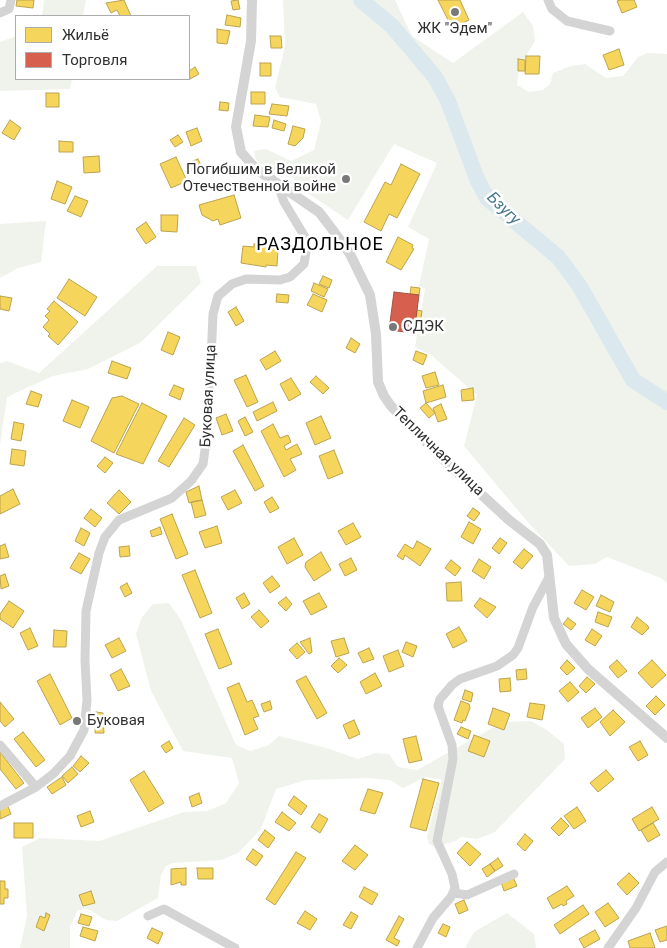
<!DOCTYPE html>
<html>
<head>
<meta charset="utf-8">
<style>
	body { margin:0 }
	#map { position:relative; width:667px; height:948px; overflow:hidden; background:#fff; font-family:Roboto,sans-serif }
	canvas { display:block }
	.legend { position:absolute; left:15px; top:15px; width:175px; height:65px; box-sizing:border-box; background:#fff; border:1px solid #acacac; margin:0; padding:6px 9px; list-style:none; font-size:15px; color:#303030 }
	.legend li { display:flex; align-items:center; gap:10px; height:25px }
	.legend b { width:25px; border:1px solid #acacac }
</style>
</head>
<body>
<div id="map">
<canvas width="667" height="948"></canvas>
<ul class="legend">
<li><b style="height:14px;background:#f6d55c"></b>Жильё</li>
<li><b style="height:14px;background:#d6604d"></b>Торговля</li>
</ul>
</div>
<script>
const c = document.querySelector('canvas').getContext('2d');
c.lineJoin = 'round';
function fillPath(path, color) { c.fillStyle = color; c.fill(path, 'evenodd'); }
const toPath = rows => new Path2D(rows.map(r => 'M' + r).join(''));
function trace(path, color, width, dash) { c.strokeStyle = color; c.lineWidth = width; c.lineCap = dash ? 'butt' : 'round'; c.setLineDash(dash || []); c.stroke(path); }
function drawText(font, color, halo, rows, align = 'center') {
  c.font = font + ' Roboto,sans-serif'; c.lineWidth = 5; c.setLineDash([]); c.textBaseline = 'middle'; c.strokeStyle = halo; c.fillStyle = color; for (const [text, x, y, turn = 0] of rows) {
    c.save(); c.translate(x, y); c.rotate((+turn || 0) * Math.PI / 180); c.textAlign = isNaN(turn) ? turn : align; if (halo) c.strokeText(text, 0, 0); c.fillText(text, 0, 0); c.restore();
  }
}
fillPath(toPath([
	[44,0,86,0,83,16,42,16],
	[283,0,395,0,412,36,453,63,523,12,533,26,535,41,519,68,517,85,529,92,543,90,550,84,553,73,571,66,585,64,606,78,623,76,638,57,648,53,667,54,667,583,661,578,607,557,595,564,569,566,525,519,464,446,477,395,431,355,415,347,425,289,419,286,429,239,408,227,437,163,394,144,348,220,306,192,292,177,273,175,255,158,254,151,266,149,291,161,314,150,321,121,316,104,280,97,275,88,285,46],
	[16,36,16,79,72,79,70,89,0,91,0,42],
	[46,221,41,262,18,268,0,278,0,224],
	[157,266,196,266,201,283,140,343,88,369,53,376,7,397,0,445,0,363,7,361,39,373],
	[169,603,181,620,236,745,250,751,269,745,279,736,323,747,358,759,375,753,389,754,398,767,417,770,503,722,531,721,547,730,564,744,565,759,495,832,477,839,461,837,456,841,435,847,429,844,427,837,442,780,426,777,403,788,390,780,368,778,306,780,276,789,261,829,238,853,221,860,173,863,166,866,161,875,158,898,117,921,106,920,88,909,78,910,70,927,70,948,20,948,27,916,22,847,40,838,99,841,184,812,207,811,226,803,239,783,232,758,183,751,151,691,136,634,142,617,153,604],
	[507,913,534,934,536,948,465,948,474,932]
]), '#f0f3ec');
const homes = toPath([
	[17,0,34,0,33,8,16,6,17,0],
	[124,0,131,16,120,16,117,10,111,13,106,3,124,0],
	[238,0,240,9,233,10,231,1,238,0],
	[438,0,460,0,469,20,452,28,438,0],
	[620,0,634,0,637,7,622,13,617,1,620,0],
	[227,15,241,18,240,27,225,25,227,15],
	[217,29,230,31,227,44,217,43,217,29],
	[270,36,281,36,282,48,271,48,270,36],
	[619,49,624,65,609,70,603,55,619,49],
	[526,56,540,56,539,74,525,74,526,56],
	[518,59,525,60,525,71,518,71,518,59],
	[260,63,271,63,271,76,260,76,260,63],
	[195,67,199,74,190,79,189,71,195,67],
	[251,92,265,92,265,104,251,104,251,92],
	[46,93,59,93,59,107,46,107,46,93],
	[220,102,229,103,228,111,219,110,220,102],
	[272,104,289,106,287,116,269,114,272,104],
	[255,115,270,117,268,127,253,126,255,115],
	[10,120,21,128,14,140,2,133,10,120],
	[274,120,286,124,284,131,272,128,274,120],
	[293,126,305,129,303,138,295,146,288,144,293,126],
	[197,128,202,141,191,146,186,132,197,128],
	[178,135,183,142,175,147,170,140,178,135],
	[59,141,73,142,73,152,59,152,59,141],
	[99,156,100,172,84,173,83,157,99,156],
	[176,157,187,181,171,188,160,164,176,157],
	[198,159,204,171,194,176,188,163,198,159],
	[401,164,420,174,397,218,389,214,381,231,364,222,385,182,391,185,401,164],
	[57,181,72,187,65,204,51,199,57,181],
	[234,195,241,218,220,225,218,219,213,221,202,215,199,205,234,195],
	[75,196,88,201,81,217,67,211,75,196],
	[161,215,178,215,177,232,161,231,161,215],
	[146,222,156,237,146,244,136,229,146,222],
	[398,237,413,245,412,248,414,249,401,270,386,262,398,237],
	[254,244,278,249,277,266,266,265,266,267,241,263,243,246,254,247,254,244],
	[323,276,332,280,329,288,319,284,323,276],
	[69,279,97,297,85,316,57,298,69,279],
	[314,283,328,289,324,297,311,291,314,283],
	[411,287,420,288,419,295,410,294,411,287],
	[277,294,289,295,288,303,276,302,277,294],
	[313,294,327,300,322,312,307,305,313,294],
	[0,296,12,298,9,311,0,309,0,296],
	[54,301,78,322,58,345,48,336,50,334,43,327,49,320,45,316,50,311,47,309,54,301],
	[236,307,244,321,236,326,228,312,236,307],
	[417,310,422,311,419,331,415,331,417,310],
	[168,332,180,337,173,355,161,350,168,332],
	[351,338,360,344,355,353,346,348,351,338],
	[275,351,281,361,266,370,260,360,275,351],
	[416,351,427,355,423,365,413,360,416,351],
	[112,361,131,368,127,379,108,373,112,361],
	[435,372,439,385,426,388,422,376,435,372],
	[246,375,258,402,247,407,234,380,246,375],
	[316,376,329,388,323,394,310,382,316,376],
	[291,378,301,394,289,401,280,384,291,378],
	[174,385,184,389,180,400,169,395,174,385],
	[443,385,446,397,426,403,423,391,443,385],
	[473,388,474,400,462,401,461,390,473,388],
	[31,391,42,395,38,407,26,404,31,391],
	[122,396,139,404,114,453,91,441,112,398,122,396],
	[72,400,89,407,80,428,63,421,72,400],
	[273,402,277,411,257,421,253,412,273,402],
	[142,403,167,416,143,464,116,454,142,403],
	[426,403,435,413,429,418,420,408,426,403],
	[441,404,447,419,438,422,433,408,441,404],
	[226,414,233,431,222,435,216,418,226,414],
	[321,416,331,438,315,445,306,423,321,416],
	[245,417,253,432,245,436,238,421,245,417],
	[184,418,195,425,169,467,158,461,184,418],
	[14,422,24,424,21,441,11,439,14,422],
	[273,424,280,438,288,435,291,442,284,446,286,450,297,444,302,454,290,459,296,470,284,477,261,431,273,424],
	[243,445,264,486,255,491,233,451,243,445],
	[12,449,26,451,24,466,10,464,12,449],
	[334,450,343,473,328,479,319,456,334,450],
	[105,457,113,463,105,473,97,466,105,457],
	[199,486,202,500,189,503,186,492,199,486],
	[13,489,20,504,0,514,0,496,13,489],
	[119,490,131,502,119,514,107,503,119,490],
	[235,490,242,503,228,510,221,497,235,490],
	[272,497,279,508,270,513,264,502,272,497],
	[202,500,206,515,195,518,191,502,202,500],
	[473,508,480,513,474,521,467,516,473,508],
	[91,509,102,518,95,527,84,518,91,509],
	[172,514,188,554,176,559,160,519,172,514],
	[469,522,481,529,473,544,461,537,469,522],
	[353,523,361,537,346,545,338,531,353,523],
	[217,526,222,543,205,548,199,532,217,526],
	[160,527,162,534,152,537,150,531,160,527],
	[81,528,90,533,84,546,75,541,81,528],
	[294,538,303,555,287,564,278,547,294,538],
	[500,538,507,543,499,554,492,548,500,538],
	[417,541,431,549,420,566,405,555,403,560,397,556,405,544,413,549,417,541],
	[5,544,9,557,0,559,0,546,5,544],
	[129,546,130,556,120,557,119,547,129,546],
	[524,549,533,556,522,569,513,562,524,549],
	[321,552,331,570,314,581,305,567,306,562,321,552],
	[79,553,90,559,81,574,70,568,79,553],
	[351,558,357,570,345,576,339,564,351,558],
	[479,559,491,567,484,579,472,571,479,559],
	[451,560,461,568,455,576,445,568,451,560],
	[195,570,212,613,200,618,182,575,195,570],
	[5,574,9,586,1,589,0,576,5,574],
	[272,576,280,586,270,593,263,583,272,576],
	[461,582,462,601,447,601,446,583,461,582],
	[127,583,132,593,125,597,120,587,127,583],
	[582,590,594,597,586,610,574,603,582,590],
	[244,593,250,604,242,609,236,598,244,593],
	[319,593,327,607,311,615,303,601,319,593],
	[601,595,614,602,610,612,596,606,601,595],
	[286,597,292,604,286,611,278,603,286,597],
	[480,598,496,607,487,618,474,606,480,598],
	[9,601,24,611,13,628,0,619,0,614,9,601],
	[259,610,269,621,261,628,251,617,259,610],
	[598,612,612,617,608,627,595,622,598,612],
	[637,617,648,626,649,628,642,635,631,627,637,617],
	[568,618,576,624,571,630,563,624,568,618],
	[459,627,467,641,453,648,446,634,459,627],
	[30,628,38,646,28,650,20,633,30,628],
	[218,629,232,664,219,669,205,634,218,629],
	[592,629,602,636,595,646,585,640,592,629],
	[54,630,67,631,66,647,53,647,54,630],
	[119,638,126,651,112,658,105,645,119,638],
	[310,638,312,652,309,654,300,642,310,638],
	[344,638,349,653,336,657,331,641,344,638],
	[406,642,417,646,413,657,402,652,406,642],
	[297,643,305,652,297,659,289,650,297,643],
	[369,648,374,659,363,663,358,653,369,648],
	[398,650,404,666,389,672,383,656,398,650],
	[339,658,347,665,338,673,331,666,339,658],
	[567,660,575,668,567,675,560,668,567,660],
	[617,660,627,671,618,678,609,667,617,660],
	[652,660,666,675,652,688,638,673,652,660],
	[121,669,130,686,118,691,110,675,121,669],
	[526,669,527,679,517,680,516,670,526,669],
	[375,673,382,686,366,694,360,682,375,673],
	[50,674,72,718,60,725,37,681,50,674],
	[306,676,327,713,317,719,296,681,306,676],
	[587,677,595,684,586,693,579,686,587,677],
	[510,678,511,691,500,692,499,679,510,678],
	[570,682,579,692,568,702,559,691,570,682],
	[239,683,247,702,252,700,259,716,253,718,258,729,245,735,227,688,239,683],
	[465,690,473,693,471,702,462,699,465,690],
	[656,696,665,705,655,715,646,706,656,696],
	[270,701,272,709,264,712,261,704,270,701],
	[461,701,469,704,470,708,465,721,463,720,462,723,454,720,461,701],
	[0,702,14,719,5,727,0,721,0,702],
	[530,703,545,705,542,720,527,717,530,703],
	[493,708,510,714,504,730,488,724,493,708],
	[595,708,602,717,588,728,581,718,595,708],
	[613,710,625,722,610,736,600,722,613,710],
	[96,712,103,713,104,733,95,733,96,712],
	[354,720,360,734,349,739,343,725,354,720],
	[461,727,471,731,468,739,457,734,461,727],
	[23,732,45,760,36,767,14,739,23,732],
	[474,735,490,741,484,757,468,751,474,735],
	[416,736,422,760,409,763,403,739,416,736],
	[169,741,173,748,166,753,161,746,169,741],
	[640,741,648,755,638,761,629,747,640,741],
	[0,752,24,783,16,789,0,769,0,752],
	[81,756,89,763,80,772,73,766,81,756],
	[72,767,78,774,68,783,62,776,72,767],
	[606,770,614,779,598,792,590,783,606,770],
	[144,771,164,803,149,812,130,780,144,771],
	[62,777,66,785,52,794,47,787,62,777],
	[423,779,439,783,426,831,410,827,423,779],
	[368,789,383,793,375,814,360,810,368,789],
	[199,793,202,803,192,807,189,797,199,793],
	[294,796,307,806,301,815,288,805,294,796],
	[7,804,11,814,0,819,0,807,7,804],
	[577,807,586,821,574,829,564,816,577,807],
	[652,807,659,819,639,831,632,819,652,807],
	[90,811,94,822,81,827,77,816,90,811],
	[282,812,296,823,289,831,275,822,282,812],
	[319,814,328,819,320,833,311,827,319,814],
	[561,818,569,826,559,836,551,828,561,818],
	[14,823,33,823,33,838,14,838,14,823],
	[653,823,660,835,648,842,641,830,653,823],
	[265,830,275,838,268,848,258,840,265,830],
	[525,834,533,841,525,851,517,844,525,834],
	[467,842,481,854,470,866,457,853,467,842],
	[355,845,368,855,355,870,342,861,355,845],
	[253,849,263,856,256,866,246,859,253,849],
	[296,852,306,858,275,905,266,899,296,852],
	[498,858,503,866,495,871,490,864,498,858],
	[490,864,495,871,487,877,482,869,490,864],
	[186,868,186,885,181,885,181,882,171,885,171,869,186,868],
	[197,868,213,868,213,879,198,879,197,868],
	[629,873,639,883,627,895,617,884,629,873],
	[513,877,517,886,504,891,501,882,513,877],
	[0,881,5,881,5,889,8,889,8,898,4,898,4,904,0,904,0,881],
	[567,886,574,896,566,901,567,904,563,906,562,904,553,909,547,898,567,886],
	[364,887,378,894,372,905,359,897,364,887],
	[91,891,95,903,83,906,79,895,91,891],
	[464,900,468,910,459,914,455,904,464,900],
	[608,903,619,918,605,927,595,912,608,903],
	[583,905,589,914,560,934,554,925,583,905],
	[305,911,317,919,310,930,297,923,305,911],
	[351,912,358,916,351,929,343,925,351,912],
	[46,913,50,915,44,931,36,927,40,916,45,918,46,913],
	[81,914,92,917,89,926,78,923,81,914],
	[399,916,404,919,394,938,400,941,397,946,386,940,399,916],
	[443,924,450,927,446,937,438,933,443,924],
	[667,926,667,940,660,942,655,930,667,926],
	[83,927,98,931,95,941,80,936,83,927],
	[152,928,163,933,158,944,147,938,152,928],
	[595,930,600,939,584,948,579,939,595,930],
	[650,933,655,948,630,948,628,941,650,933]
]);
fillPath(homes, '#f6d55c');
trace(homes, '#bba44f', 1);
const shops = toPath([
	[394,292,419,295,414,333,389,330,394,292]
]);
fillPath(shops, '#d6604d');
trace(shops, '#a45244', 1);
trace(toPath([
	[361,0,392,26,435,77,448,101,477,179,487,198,558,257,579,285,633,380,667,402]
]), '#dbe9ef', 16);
trace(toPath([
	[548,0,552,9,567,21,610,31],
	[0,13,9,9,11,0],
	[0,745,36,787],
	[0,806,36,787,53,774,70,756,84,730,87,700,85,660,86,611,99,553,105,537,119,520,172,498,191,481,203,464,208,428,213,314,218,296,232,284,246,279,280,280,290,277,304,264,307,246,305,237,284,202,278,185],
	[454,893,467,895,514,874],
	[148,916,164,909,235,948],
	[417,948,433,918,451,897,455,888,452,874,437,841,453,759,452,745,438,706,440,699,452,685,460,679,497,666,513,655,518,648,533,607,548,579],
	[608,948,636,908,655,872,667,862]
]), '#d4d4d4', 9);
trace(toPath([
	[252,0,251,41,236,127,241,152,256,169,319,212,332,229,350,254,370,295,376,334,378,382,384,396,391,406,442,458,509,520,540,544,547,555,554,618,566,644,588,669,667,738]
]), '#d4d4d4', 10);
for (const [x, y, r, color] of [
	[455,12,5,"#787878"],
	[346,179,5,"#787878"],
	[393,327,5,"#787878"],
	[77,721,5,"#787878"]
]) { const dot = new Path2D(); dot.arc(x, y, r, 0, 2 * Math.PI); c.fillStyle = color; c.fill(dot); trace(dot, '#fff', 2); }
drawText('15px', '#303030', '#fff', [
	["ЖК \"Эдем\"",455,29,"center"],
	["Погибшим в Великой",336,170,"right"],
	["Отечественной войне",336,187,"right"],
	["СДЭК",403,327],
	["Буковая",87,721]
], 'left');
drawText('15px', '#303030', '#fff', [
	["Буковая улица",209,396,-87],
	["Тепличная улица",438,452,44]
]);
drawText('italic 16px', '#45778c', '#fff', [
	["Бзугу",503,209,44]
]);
c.letterSpacing = '1px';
drawText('18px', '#000', '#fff', [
	["РАЗДОЛЬНОЕ",320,245]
]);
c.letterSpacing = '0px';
</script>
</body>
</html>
